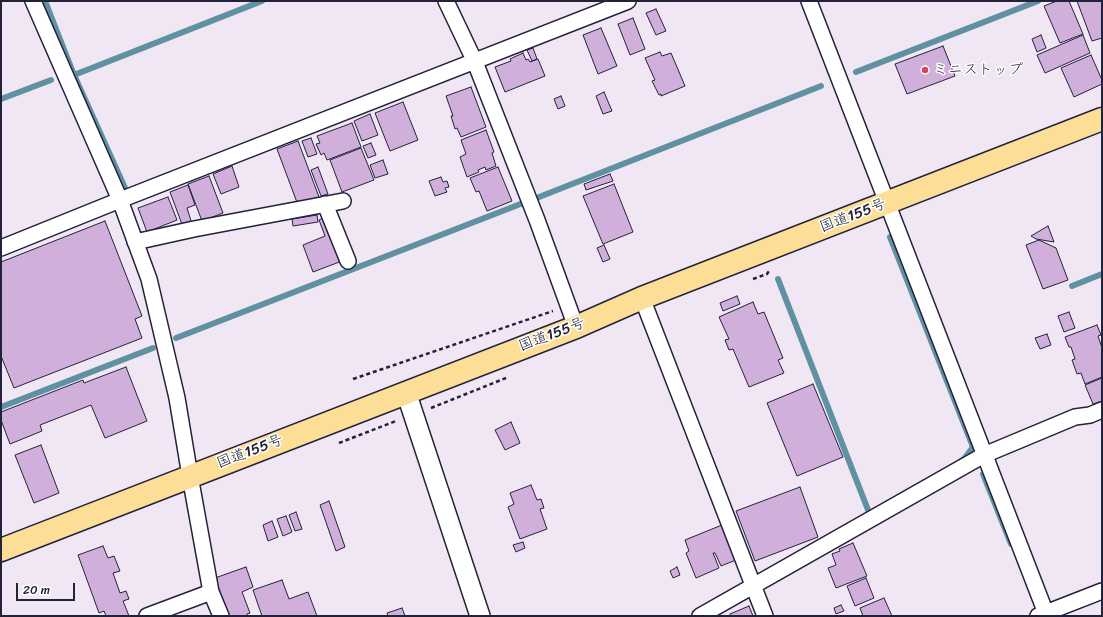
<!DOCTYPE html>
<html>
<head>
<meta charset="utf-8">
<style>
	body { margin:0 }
	#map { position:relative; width:1103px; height:617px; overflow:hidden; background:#f1e7f4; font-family:Sriracha,sans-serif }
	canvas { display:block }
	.frame { position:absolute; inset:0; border:2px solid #22223b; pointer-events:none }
	.scale { position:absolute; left:16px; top:583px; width:59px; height:18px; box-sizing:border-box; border:2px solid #22223b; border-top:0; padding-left:5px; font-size:12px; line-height:14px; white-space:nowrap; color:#22223b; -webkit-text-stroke:3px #fff; paint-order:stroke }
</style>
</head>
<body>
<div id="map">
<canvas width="1103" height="617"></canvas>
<div class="frame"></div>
<div class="scale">20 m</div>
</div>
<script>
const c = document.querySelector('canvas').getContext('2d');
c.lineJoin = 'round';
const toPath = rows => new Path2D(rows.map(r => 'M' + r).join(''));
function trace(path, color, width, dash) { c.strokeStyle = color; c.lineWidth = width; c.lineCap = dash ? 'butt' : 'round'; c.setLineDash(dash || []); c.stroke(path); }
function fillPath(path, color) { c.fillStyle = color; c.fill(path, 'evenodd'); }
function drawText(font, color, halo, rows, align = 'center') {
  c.font = font + ' Sriracha,"Klee One",sans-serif'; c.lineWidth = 3; c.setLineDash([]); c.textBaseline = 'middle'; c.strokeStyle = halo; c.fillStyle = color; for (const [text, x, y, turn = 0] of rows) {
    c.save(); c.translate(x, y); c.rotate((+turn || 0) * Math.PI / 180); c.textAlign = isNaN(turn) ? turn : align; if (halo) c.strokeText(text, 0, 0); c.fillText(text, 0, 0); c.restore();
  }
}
trace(toPath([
	[45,1,74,75,125,188],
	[856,72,1038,1],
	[74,75,262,1],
	[1,99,51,80],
	[534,199,821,86],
	[890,237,973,447,964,459,960,462],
	[778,279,870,515],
	[1072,286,1102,274],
	[176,338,523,203],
	[1,407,153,348],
	[983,474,1011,544]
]), '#6091a1', 6);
const building = toPath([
	[1057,1,1069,1,1083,34,1060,43,1044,6,1057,1],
	[1077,1,1102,1,1102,38,1092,41,1077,1],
	[656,9,666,31,656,35,646,13,656,9],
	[633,18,645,49,630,55,618,24,633,18],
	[601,28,617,66,598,74,583,35,601,28],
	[1041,35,1046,48,1037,52,1032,39,1041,35],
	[1083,35,1090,53,1045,73,1037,55,1083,35],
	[943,46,955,76,907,94,895,64,943,46],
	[533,48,537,59,532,61,527,50,533,48],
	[660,52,662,56,671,53,685,86,661,96,661,94,659,95,652,81,655,80,645,58,660,52],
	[523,53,526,60,528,59,530,62,538,59,545,76,505,92,495,67,511,61,510,59,523,53],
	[1091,55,1102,80,1102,84,1074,97,1061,68,1091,55],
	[471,87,486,127,461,137,457,128,455,129,451,116,453,116,446,96,471,87],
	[604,92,612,111,603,114,596,96,604,92],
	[561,96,565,106,558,109,554,99,561,96],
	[403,102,418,140,390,151,375,113,403,102],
	[370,114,378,135,362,141,354,121,370,114],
	[352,123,361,147,327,160,324,153,321,155,316,144,320,143,317,136,352,123],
	[486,130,494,152,492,153,496,166,486,170,485,167,478,170,479,172,467,177,460,157,466,154,461,140,486,130],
	[311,138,317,154,308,157,302,141,311,138],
	[298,141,319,197,298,205,277,149,298,141],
	[371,143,376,155,368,158,363,146,371,143],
	[361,148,374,180,342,192,330,160,361,148],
	[383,160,388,174,375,178,370,165,383,160],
	[232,166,239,187,221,194,213,174,232,166],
	[318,167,328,194,321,196,311,170,318,167],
	[498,167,512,201,487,211,479,191,476,192,470,178,498,167],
	[610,174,613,181,586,190,584,184,610,174],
	[209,176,223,213,202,221,188,184,209,176],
	[441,177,443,182,447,181,449,187,445,188,447,192,435,196,429,181,441,177],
	[614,184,633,232,603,244,583,196,614,184],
	[188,185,195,205,187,208,192,224,183,227,170,192,188,185],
	[168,197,177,220,147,232,138,208,168,197],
	[317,215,318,222,293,226,292,219,317,215],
	[325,217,342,261,313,272,303,245,325,236,319,220,325,217],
	[105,221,142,316,135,319,142,338,14,388,1,356,1,262,105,221],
	[1048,226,1054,242,1036,239,1031,236,1048,226],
	[1039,240,1056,248,1068,280,1043,289,1026,245,1039,240],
	[604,245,610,259,603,262,597,248,604,245],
	[737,296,740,304,723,311,720,303,737,296],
	[753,302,758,314,764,312,783,358,778,360,784,373,749,387,733,349,729,350,725,340,729,339,719,317,753,302],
	[1069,312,1075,328,1064,332,1058,316,1069,312],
	[1097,325,1101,335,1098,336,1102,348,1102,377,1085,384,1081,373,1077,374,1072,360,1075,359,1071,347,1069,347,1065,337,1097,325],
	[1047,334,1051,345,1040,349,1035,338,1047,334],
	[126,367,147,421,105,438,91,405,40,425,42,431,10,444,1,420,1,412,83,380,84,383,126,367],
	[1102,378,1102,401,1093,404,1085,385,1102,378],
	[813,384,843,457,797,476,767,403,813,384],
	[511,422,520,443,505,450,495,430,511,422],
	[41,445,59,493,34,503,15,455,41,445],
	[531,485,537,500,541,499,544,508,540,509,547,529,520,539,508,507,514,504,510,493,531,485],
	[800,487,818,537,755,561,736,511,800,487],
	[329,501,345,547,336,551,320,505,329,501],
	[296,512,302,529,295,531,289,515,296,512],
	[286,516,292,532,283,536,277,519,286,516],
	[272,521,278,537,268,541,263,525,272,521],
	[722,525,736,560,721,566,715,553,713,553,719,568,696,578,686,553,689,551,685,540,722,525],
	[523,542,525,548,516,552,513,545,523,542],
	[853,543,867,576,836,588,828,568,836,565,832,554,840,551,839,549,853,543],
	[103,546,108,558,114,556,120,571,113,573,120,593,126,591,129,599,123,601,129,616,106,616,104,611,99,613,78,555,103,546],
	[246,567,253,587,242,592,250,613,247,614,247,616,229,616,215,578,246,567],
	[677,567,680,575,673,578,670,571,677,567],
	[866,578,874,598,855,606,847,586,866,578],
	[282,580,289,599,308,592,317,616,262,616,253,590,282,580],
	[884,598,892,616,863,616,860,608,884,598],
	[841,605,844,611,836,614,834,608,841,605],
	[749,606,753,616,730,616,730,614,749,606],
	[402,608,405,616,388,616,387,613,402,608]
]);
fillPath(building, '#d0afda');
trace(building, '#22223b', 1);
const minor = toPath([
	[33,1,120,200,149,279,177,398,190,476,211,592,221,616],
	[446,1,475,62,537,220,576,327],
	[809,1,1047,616],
	[325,204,348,261],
	[135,242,194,229,343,201],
	[1,248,120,200,628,1],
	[642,298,765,616],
	[147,616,211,592],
	[700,616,984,455,1075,417,1090,415,1102,410],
	[1038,616,1102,591]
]);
const tertiary = toPath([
	[406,392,480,616]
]);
const trunk = toPath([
	[1,550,576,327,642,298,1102,119]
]);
trace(minor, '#22223b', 18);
trace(tertiary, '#22223b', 22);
trace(trunk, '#22223b', 25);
trace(toPath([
	[753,279,767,274,769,271],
	[353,379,553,311],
	[431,408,506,378],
	[339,443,396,421]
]), '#22223b', 2.5, [4, 3]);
trace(minor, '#fff', 15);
trace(tertiary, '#fff', 19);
trace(trunk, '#fcde96', 22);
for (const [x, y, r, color] of [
	[925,70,4,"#d1495b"]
]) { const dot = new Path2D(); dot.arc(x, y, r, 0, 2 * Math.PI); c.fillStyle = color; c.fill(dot); trace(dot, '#fff', 1.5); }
drawText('15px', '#22223b', '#fff', [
	["ミニストップ",933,70]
], 'left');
drawText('15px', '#22223b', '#fff', [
	["国道155号",853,216,-21],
	["国道155号",552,335,-21],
	["国道155号",250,452,-21]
]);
</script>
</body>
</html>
